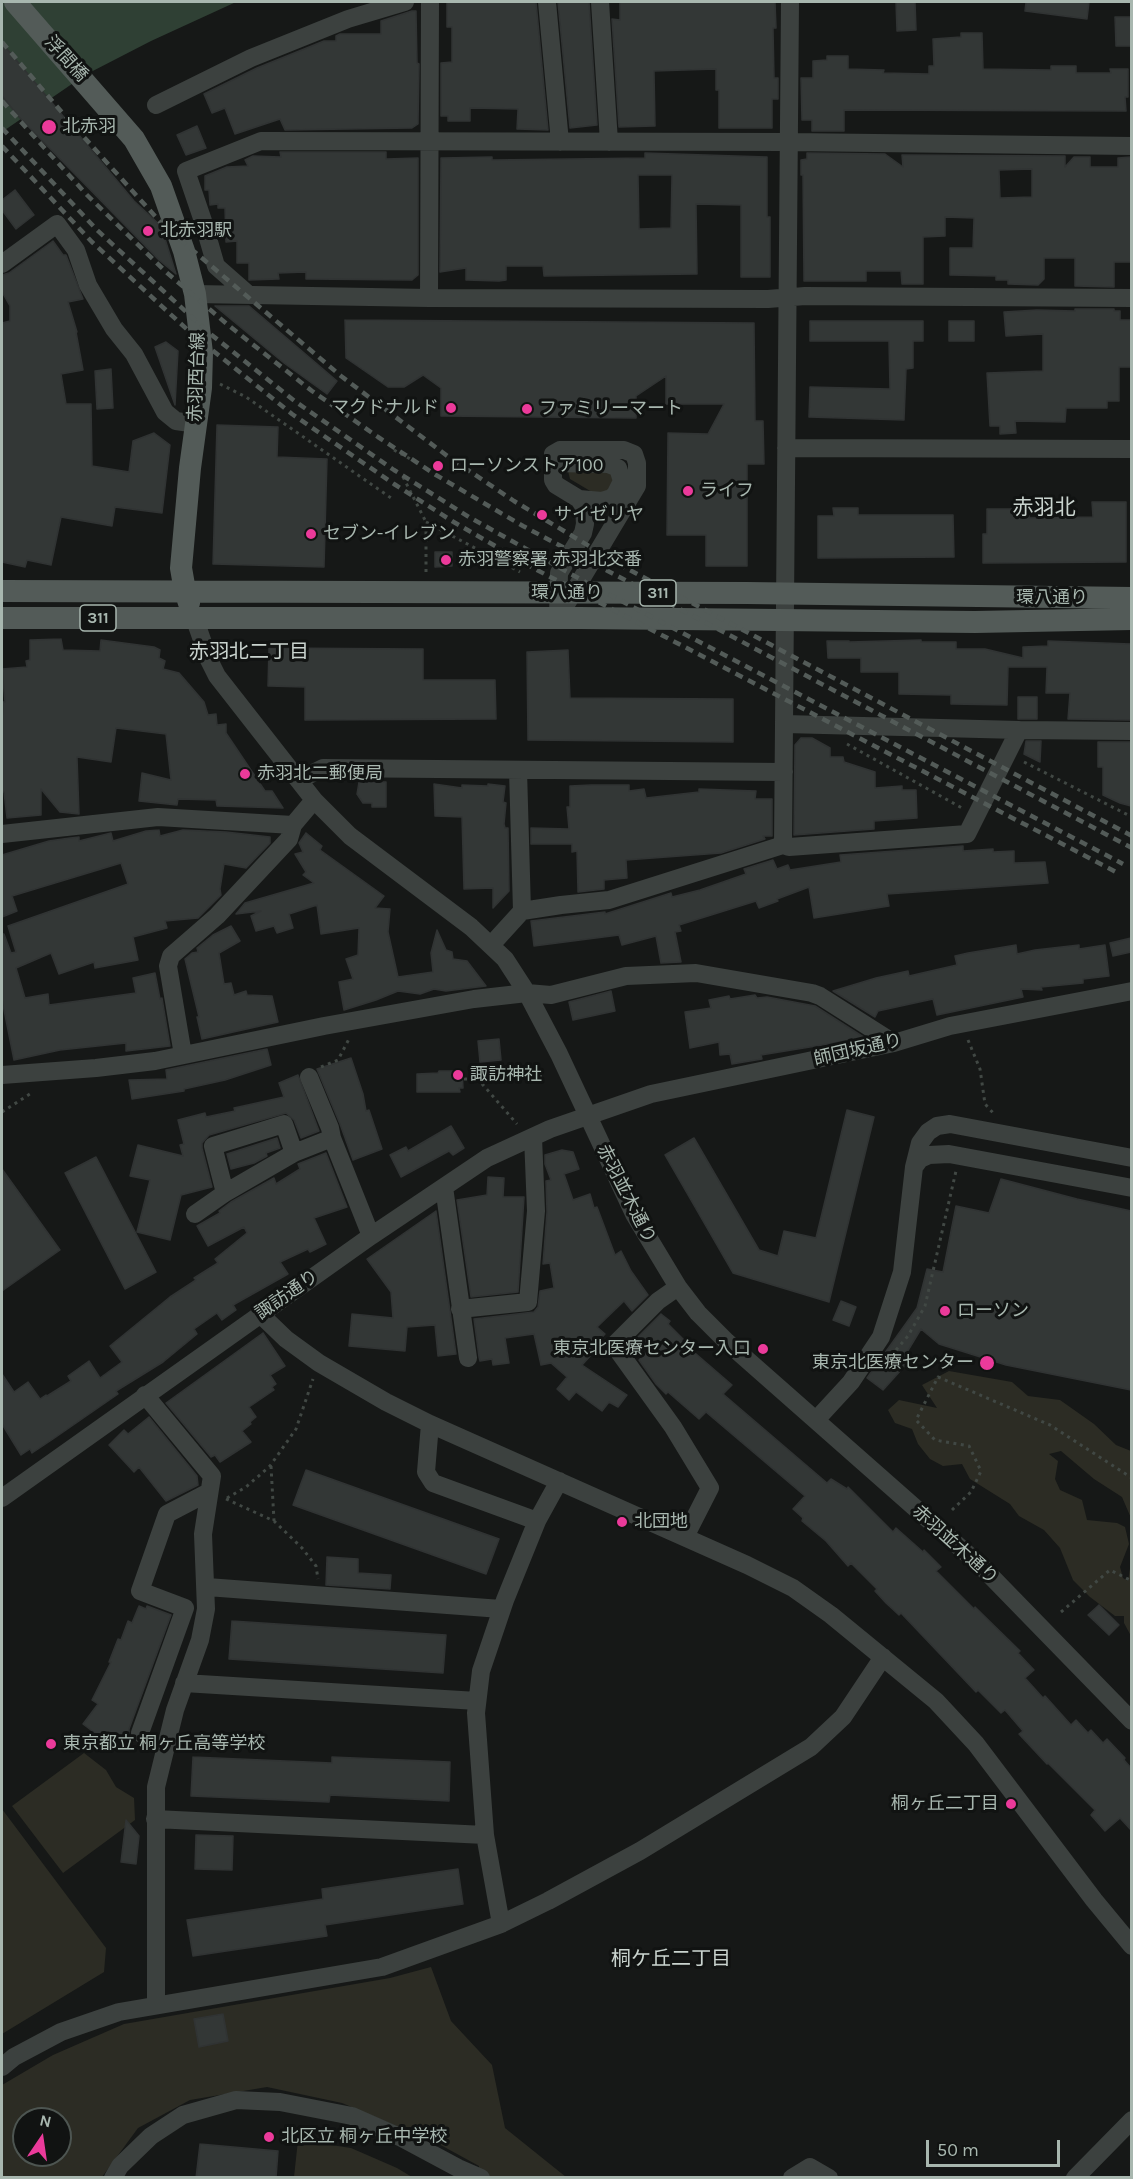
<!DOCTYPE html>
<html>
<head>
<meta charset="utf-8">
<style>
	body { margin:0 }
	#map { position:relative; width:1133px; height:2179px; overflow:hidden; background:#161817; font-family:Karla,sans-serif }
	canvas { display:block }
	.frame { position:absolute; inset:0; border:3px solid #a8b7af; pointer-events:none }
	.north { position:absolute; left:12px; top:2107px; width:60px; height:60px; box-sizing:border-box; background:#111312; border:2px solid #4d5551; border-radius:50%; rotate:13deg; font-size:16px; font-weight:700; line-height:24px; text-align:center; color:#a8b7af }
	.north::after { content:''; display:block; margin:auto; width:21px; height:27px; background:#eb3a9a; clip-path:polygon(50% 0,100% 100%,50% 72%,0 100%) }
	.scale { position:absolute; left:926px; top:2140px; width:134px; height:27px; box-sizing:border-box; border:3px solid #a8b7af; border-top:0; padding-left:8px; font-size:18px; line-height:21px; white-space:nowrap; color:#a8b7af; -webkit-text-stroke:4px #111312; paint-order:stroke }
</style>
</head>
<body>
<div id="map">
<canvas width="1133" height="2179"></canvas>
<div class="frame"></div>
<div class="north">N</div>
<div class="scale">50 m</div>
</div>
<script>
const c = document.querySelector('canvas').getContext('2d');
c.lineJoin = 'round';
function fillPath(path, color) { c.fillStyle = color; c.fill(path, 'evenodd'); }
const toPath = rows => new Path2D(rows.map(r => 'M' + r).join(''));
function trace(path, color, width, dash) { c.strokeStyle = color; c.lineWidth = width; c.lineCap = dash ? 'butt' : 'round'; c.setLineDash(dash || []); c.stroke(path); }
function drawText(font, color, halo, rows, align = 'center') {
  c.font = font + ' Karla,"Noto Sans JP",sans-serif'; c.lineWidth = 6; c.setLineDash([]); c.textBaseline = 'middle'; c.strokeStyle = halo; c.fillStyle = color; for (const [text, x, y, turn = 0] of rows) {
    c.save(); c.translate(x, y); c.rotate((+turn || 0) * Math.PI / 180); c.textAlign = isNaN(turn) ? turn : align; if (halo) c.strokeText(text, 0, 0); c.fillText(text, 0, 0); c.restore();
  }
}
fillPath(toPath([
	[568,471,615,473,610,492,597,495,570,479],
	[949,1371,1012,1382,1028,1396,1060,1400,1094,1424,1116,1445,1131,1451,1131,1518,1122,1497,1094,1479,1061,1451,1049,1454,1058,1461,1055,1479,1060,1490,1082,1500,1087,1520,1117,1523,1125,1527,1129,1544,1120,1567,1123,1578,1128,1581,1131,1562,1131,1636,1124,1623,1124,1616,1115,1616,1090,1597,1073,1580,1060,1548,1044,1530,1019,1516,1010,1504,970,1479,962,1464,943,1466,930,1459,918,1444,912,1429,895,1423,888,1410,899,1400,937,1408,922,1385],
	[84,1753,106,1770,116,1787,134,1798,135,1820,63,1873,12,1806],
	[2,1809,106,1948,104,1972,2,2034],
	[431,1967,451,2021,492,2065,505,2128,566,2177,479,2177,479,2166,437,2143,342,2103,267,2087,190,2100,138,2128,102,2177,2,2177,2,2085,53,2055,124,2024,390,1978],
	[24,2119,60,2119,60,2155,24,2155],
	[298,2140,351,2148,397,2168,412,2177,294,2177]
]), '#2c2c24');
fillPath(toPath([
	[2,2,236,2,151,41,85,75,2,132]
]), '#2f4034');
const building = toPath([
	[447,2,536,2,548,130,517,129,518,109,470,108,470,121,448,121,448,116,441,116,441,63,452,62,452,27,447,27,447,2],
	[558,2,589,2,597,125,570,128,558,2],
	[620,2,775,2,776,28,773,28,774,78,778,78,778,99,772,99,772,128,719,128,719,90,716,90,716,69,654,71,655,126,619,127,612,19,620,20,620,2],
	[896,2,915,2,916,30,897,31,896,2],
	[1026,2,1089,2,1087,19,1025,11,1026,2],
	[412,11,416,11,417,63,419,64,418,124,412,128,285,130,280,119,235,134,225,108,212,113,204,94,257,68,324,41,336,41,336,36,340,34,381,34,381,21,412,11],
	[1115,17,1131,17,1131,46,1116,46,1115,17],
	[961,33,982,33,983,69,1051,70,1051,66,1076,66,1076,73,1111,73,1110,69,1128,69,1128,97,1125,97,1126,111,844,110,844,131,812,131,812,120,802,120,801,78,813,78,813,61,827,60,827,56,848,56,848,69,884,70,883,73,929,74,929,66,934,66,933,39,961,37,961,33],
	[2,43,134,201,161,226,176,274,159,260,19,117,2,96,2,43],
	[197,126,206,148,186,155,177,135,197,126],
	[280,152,386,152,386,159,418,158,418,275,412,280,306,279,306,272,278,273,279,279,249,280,249,263,237,263,237,241,226,242,225,208,218,208,218,204,210,205,209,190,205,190,205,176,227,167,248,166,245,160,253,156,281,157,280,152],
	[645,153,767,157,767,217,770,217,770,277,741,277,741,205,696,204,697,274,544,276,543,266,506,266,506,280,499,281,466,280,466,268,440,272,441,158,492,157,492,160,645,158,645,153],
	[638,175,672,175,671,228,639,229,638,175],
	[807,153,885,154,903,167,902,155,1065,156,1065,167,1074,157,1090,157,1090,167,1118,167,1118,158,1131,157,1131,262,1114,262,1114,287,1075,286,1075,258,1044,258,1044,279,1038,285,1008,284,1008,280,996,280,996,276,950,275,950,248,973,248,974,218,945,217,945,236,923,237,923,284,902,284,901,271,866,271,866,281,804,281,803,175,801,175,801,160,807,159,807,153],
	[1032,169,1032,197,1000,198,999,170,1032,169],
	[15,190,34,215,16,229,2,210,2,200,15,190],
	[53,241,63,255,66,255,83,299,68,302,77,332,76,332,83,370,61,374,66,404,91,404,92,466,129,472,133,441,154,433,170,445,162,513,115,507,112,526,61,517,51,565,27,560,25,567,2,562,2,323,10,321,10,306,2,292,2,275,9,273,53,241],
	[215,306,249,306,337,381,327,394,284,363,215,306],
	[1075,309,1114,309,1114,311,1120,311,1120,320,1131,320,1131,367,1119,367,1119,401,1107,401,1107,408,1066,408,1065,422,1015,421,1016,433,1000,434,1000,426,990,426,987,373,1043,371,1043,334,1006,336,1004,312,1037,310,1075,311,1075,309],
	[345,320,754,323,755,421,763,421,764,464,747,464,747,566,706,566,706,535,667,535,668,433,708,434,724,404,666,404,666,376,636,396,636,418,441,416,441,388,423,375,404,387,388,387,346,358,345,320],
	[810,321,923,321,923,341,913,341,913,368,906,369,904,420,809,417,810,387,890,389,889,341,810,341,810,321],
	[949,321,974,321,974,341,949,341,949,321],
	[166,342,178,351,175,405,155,347,166,342],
	[111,369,113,408,97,409,95,371,111,369],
	[217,425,278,427,277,457,327,459,324,567,213,564,217,425],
	[1092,502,1126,502,1126,562,983,563,983,534,987,534,987,509,1029,509,1029,518,1093,517,1092,502],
	[833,508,858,508,858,515,953,515,954,557,818,558,818,516,834,516,833,508],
	[435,552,452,552,452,566,435,567,435,552],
	[61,639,63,650,100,651,101,640,154,647,160,650,159,658,165,661,163,669,179,673,204,702,208,715,216,714,217,725,226,724,226,733,265,791,272,791,283,808,217,806,216,800,178,799,177,805,139,801,142,773,171,780,166,734,116,728,111,762,77,757,79,814,60,812,41,789,41,815,7,818,4,792,2,792,2,721,3,702,5,702,2,669,27,667,26,661,30,660,30,640,61,639],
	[921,640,921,642,956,642,956,649,985,649,1023,658,1023,647,1048,646,1048,641,1131,644,1131,720,1068,719,1070,693,1046,693,1047,667,1008,667,1007,705,951,704,951,695,899,694,899,672,861,672,861,658,828,658,827,641,849,641,849,642,921,640],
	[269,648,423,649,423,680,495,680,496,719,305,720,305,687,268,686,269,648],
	[568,650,570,698,733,699,733,742,528,740,527,652,568,650],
	[1018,697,1037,697,1037,719,1018,719,1018,697],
	[801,738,812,738,830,748,830,757,843,757,844,762,875,772,875,788,902,786,902,790,916,790,917,818,874,821,874,829,794,835,795,745,801,738],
	[1026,741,1041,741,1040,762,1024,754,1026,741],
	[1098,742,1131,742,1131,806,1120,803,1103,795,1103,767,1098,767,1098,742],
	[359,782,386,782,386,807,372,807,372,803,363,803,357,794,359,782],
	[434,784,462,788,462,785,488,786,488,784,505,786,503,802,506,803,504,824,505,828,508,828,509,891,493,908,493,888,464,889,462,817,435,816,434,784],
	[591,785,629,785,629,791,644,789,646,798,699,792,699,789,756,791,755,799,772,799,772,836,763,836,765,839,721,853,626,860,627,878,604,880,604,889,578,892,577,851,572,852,572,844,531,844,531,828,569,829,567,807,570,807,570,786,591,785],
	[159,830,160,836,183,830,226,832,270,837,270,843,246,868,224,864,220,889,221,895,198,918,165,921,167,928,133,937,138,960,95,968,94,962,59,974,51,953,16,968,25,998,48,994,49,1005,136,993,133,978,155,973,160,999,162,998,170,1046,126,1051,126,1043,60,1050,14,1060,2,1000,2,934,4,934,11,953,16,952,8,926,128,884,121,863,12,896,17,911,2,917,2,855,49,841,70,838,79,837,79,841,111,833,113,841,146,831,159,830],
	[306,833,322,846,320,850,384,896,375,908,390,909,388,932,398,977,433,972,431,953,437,930,446,950,452,952,453,959,467,961,486,986,446,991,434,989,420,994,398,991,376,1000,344,1010,339,982,353,979,346,959,358,955,359,928,321,934,317,905,289,914,293,928,277,933,274,926,256,931,251,916,261,911,236,914,245,903,314,883,303,875,306,872,295,854,303,852,299,843,306,833],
	[963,846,963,851,993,849,993,852,1014,851,1014,863,1045,862,1048,883,887,894,889,906,814,918,809,887,777,899,778,901,759,908,756,901,679,925,681,931,675,932,681,962,661,963,656,936,622,945,619,935,534,946,531,921,605,912,605,914,671,893,672,897,700,890,746,874,744,869,773,860,777,869,788,865,790,870,841,862,840,855,963,846],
	[231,926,240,941,219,953,224,984,231,983,234,995,246,991,247,995,272,996,278,1022,202,1039,197,1017,199,1017,185,959,192,953,198,952,197,948,213,935,231,926],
	[1131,938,1131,952,1113,956,1110,943,1131,938],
	[1016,945,1017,954,1035,950,1079,945,1079,949,1105,945,1109,976,1083,979,1083,983,1041,987,1042,990,1021,989,1023,997,937,1015,933,999,878,1011,875,1017,833,991,876,978,908,971,909,976,957,965,955,956,968,953,1016,945],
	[611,991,615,1011,573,1020,569,1002,611,991],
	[755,995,757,998,767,997,815,1006,865,1038,761,1055,762,1059,732,1064,730,1054,720,1055,719,1042,690,1048,685,1012,711,1008,709,1000,729,996,730,999,755,995],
	[499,1039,501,1060,480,1062,478,1041,499,1039],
	[267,1049,271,1065,225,1080,184,1089,184,1091,132,1099,129,1080,167,1079,166,1070,267,1049],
	[351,1058,363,1094,366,1111,369,1110,382,1149,353,1160,340,1124,317,1069,351,1058],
	[439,1071,462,1071,463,1088,459,1088,460,1092,417,1092,417,1074,438,1073,439,1071],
	[298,1075,319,1131,301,1138,294,1120,286,1113,209,1135,202,1143,202,1148,212,1187,181,1195,170,1240,137,1232,150,1180,130,1176,138,1145,183,1156,180,1145,184,1144,178,1120,205,1113,206,1117,235,1111,234,1108,284,1097,279,1083,298,1075],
	[847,1110,874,1117,829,1302,733,1273,665,1155,694,1138,759,1250,778,1256,784,1231,816,1238,847,1110],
	[451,1126,464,1148,453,1155,449,1151,401,1177,390,1155,406,1147,408,1151,451,1126],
	[277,1138,280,1148,266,1153,267,1156,254,1163,231,1169,227,1154,277,1138],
	[562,1150,573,1152,579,1169,564,1174,573,1200,590,1194,594,1208,597,1207,615,1255,621,1251,631,1271,648,1295,632,1311,624,1301,597,1327,605,1334,590,1350,592,1354,582,1365,627,1395,618,1407,609,1402,602,1411,576,1392,569,1400,557,1389,567,1377,551,1363,541,1365,534,1334,505,1338,509,1363,493,1365,492,1359,480,1361,479,1357,474,1319,534,1312,538,1307,540,1291,554,1288,550,1263,543,1264,547,1212,546,1181,551,1180,545,1164,545,1155,562,1150],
	[326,1153,347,1207,314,1218,326,1244,310,1252,308,1249,280,1262,288,1274,233,1305,236,1310,222,1320,217,1313,194,1329,197,1334,163,1362,116,1391,118,1394,53,1439,32,1453,30,1449,21,1455,2,1424,2,1374,14,1392,28,1382,40,1399,46,1395,47,1396,71,1381,68,1376,89,1361,100,1378,122,1362,110,1346,170,1297,196,1280,194,1278,218,1263,215,1259,247,1233,244,1227,208,1246,197,1226,220,1213,219,1211,231,1202,274,1178,276,1184,300,1169,298,1164,326,1153],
	[96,1157,156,1272,125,1289,65,1173,96,1157],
	[2,1169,60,1250,2,1291,2,1169],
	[488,1177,504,1178,503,1197,524,1197,518,1292,471,1297,457,1200,487,1195,488,1177],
	[1001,1179,1077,1199,1131,1211,1131,1390,1006,1365,939,1344,921,1329,904,1357,910,1360,883,1390,867,1378,917,1308,927,1269,943,1272,956,1206,989,1213,1001,1179],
	[436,1211,456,1354,438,1356,435,1325,407,1327,405,1351,349,1346,352,1314,393,1318,391,1292,367,1259,436,1211],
	[841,1301,856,1307,849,1326,833,1320,841,1301],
	[661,1314,670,1321,668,1324,683,1339,681,1341,732,1385,723,1394,827,1483,831,1479,847,1489,848,1487,893,1532,896,1528,923,1552,924,1550,941,1567,936,1571,974,1609,975,1607,1020,1651,1018,1653,1034,1670,1025,1678,1043,1698,1045,1696,1071,1725,1076,1720,1088,1733,1091,1730,1103,1743,1107,1739,1125,1758,1124,1760,1131,1768,1131,1830,1120,1818,1105,1831,1091,1815,1095,1810,1048,1763,1047,1764,1019,1734,1023,1731,1005,1710,1001,1713,978,1690,976,1692,901,1613,899,1615,886,1603,875,1591,877,1589,851,1563,848,1566,826,1541,802,1521,803,1518,793,1509,805,1496,706,1412,699,1419,668,1392,666,1394,656,1384,639,1360,649,1350,637,1338,661,1314],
	[263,1333,285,1366,270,1375,276,1384,272,1387,274,1390,249,1407,256,1417,250,1422,251,1424,242,1431,251,1442,220,1462,215,1455,211,1457,166,1403,263,1333],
	[149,1417,197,1476,198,1485,166,1501,139,1467,134,1472,109,1445,124,1430,128,1434,149,1417],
	[306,1470,499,1539,486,1574,293,1505,306,1470],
	[327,1557,358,1559,358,1573,391,1575,390,1589,326,1585,327,1557],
	[1099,1605,1119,1625,1109,1635,1088,1615,1099,1605],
	[139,1606,146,1609,147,1606,171,1615,129,1729,129,1736,133,1742,115,1734,108,1743,83,1724,98,1704,92,1700,111,1662,109,1662,118,1639,121,1640,128,1621,132,1623,139,1606],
	[232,1621,446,1635,443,1673,229,1659,232,1621],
	[193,1757,332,1763,332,1757,450,1762,449,1801,330,1795,329,1802,191,1796,193,1757],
	[126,1820,139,1836,136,1864,121,1862,126,1820],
	[196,1835,233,1836,232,1870,195,1869,196,1835],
	[458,1869,463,1904,325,1925,327,1936,193,1956,187,1920,323,1899,322,1889,458,1869],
	[223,2014,228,2041,199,2047,194,2019,223,2014],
	[200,2144,278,2151,276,2178,196,2178,200,2144]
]);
fillPath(building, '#333736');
trace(building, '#303333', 1.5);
trace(toPath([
	[220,384,246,397,391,498],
	[394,450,414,461],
	[403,477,426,522,426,572],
	[426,522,520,572],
	[847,744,962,808],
	[1024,762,1132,817],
	[968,1040,980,1069,985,1104,994,1114],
	[321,1067,338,1060,349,1039],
	[477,1078,517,1124],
	[464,1079,545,1076],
	[2,1112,33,1092],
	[896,1350,908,1336,925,1306,956,1171],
	[271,1466,274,1521],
	[227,1498,246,1487,270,1466,296,1429,313,1379],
	[226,1499,274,1521,302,1548,316,1566,318,1579],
	[952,1510,971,1492,981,1471,969,1446,935,1440,916,1420,938,1377,1050,1425,1132,1478],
	[1061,1612,1110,1570,1132,1581]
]), '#414844', 3, [3, 4.5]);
trace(toPath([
	[547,2,560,142],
	[600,2,609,142],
	[156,105,251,58,348,19,405,2],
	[2,264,57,224,76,250,88,285,114,329,134,354,165,412,176,421,197,424],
	[195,294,429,298,768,299,805,296,1132,298],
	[249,295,216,266,203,221,186,171,261,141,790,142,1132,146],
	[429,298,430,2],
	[786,448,1132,449],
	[560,450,624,450,634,454,637,463,637,486,558,618,559,573,583,533,585,524,584,507,579,499,556,485,553,480,553,454,560,450],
	[553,463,608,464,618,468,622,481,615,495,611,498,602,501,579,499],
	[194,617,209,660,217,676,314,800,350,836,471,927,505,959,527,993,559,1054,634,1214,678,1287,698,1313,727,1342,981,1566,1132,1721],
	[1019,730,1132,731],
	[518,770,522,911],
	[299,780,323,768,784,772],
	[2,834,158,817,293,825,314,800],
	[783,845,790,2],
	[492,944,522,911,561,905,609,900,783,845,789,847,967,834,1019,730,785,724],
	[183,1055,168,966,171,956,217,916,289,839,293,825],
	[2,1075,96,1068,155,1061,324,1026,474,999,527,993,551,995,626,976,696,973,812,993,820,996,894,1043],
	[309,1077,330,1128,332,1138],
	[914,1167,920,1159,929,1155,949,1154,1132,1188],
	[444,1187,468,1358],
	[225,1193,213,1146,284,1124,294,1153],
	[195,1214,225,1193,294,1153,332,1138,371,1236],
	[678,1287,658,1301,614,1345,673,1427,710,1488,685,1537],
	[460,1309,528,1302,536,1211,533,1137],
	[260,1314,286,1339,319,1363,386,1402,430,1424,747,1565,793,1588,831,1615,936,1701,976,1744,1094,1900,1132,1946],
	[145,1395,212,1476,203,1534,206,1609,200,1640,175,1710,156,1787,156,2005],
	[816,1420,851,1382,881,1337,902,1272,914,1167,920,1143,928,1132,937,1126,950,1124,1132,1158],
	[430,1424,426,1472,433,1483,537,1521],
	[2,1498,371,1236,487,1158,550,1129,651,1094,894,1043,950,1026,1132,991],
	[207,1587,501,1609],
	[184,1683,477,1701],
	[140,1733,185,1608,140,1591,167,1514,209,1492],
	[155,1819,485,1835],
	[501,1924,485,1835,476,1713,481,1671,505,1600,537,1521,559,1481],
	[2,2067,14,2057,61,2032,119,2012,382,1967,501,1924,548,1901,640,1851,811,1747,843,1717,883,1657],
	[113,2178,120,2166,151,2136,183,2115,236,2100,280,2102,352,2116,402,2138,458,2168,481,2178],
	[792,2178,810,2167,829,2178],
	[1075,2178,1132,2120]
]), '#3c413f', 18);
trace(toPath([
	[15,2,134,139,161,186,184,251,195,294,202,353,201,388,190,468,181,568,185,591,189,603],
	[2,591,747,593,1132,598],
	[2,618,580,618,975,622,1132,619]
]), '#535b58', 22);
trace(toPath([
	[2,42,65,116,163,225,341,376,450,458,514,501,624,567,1132,836],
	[2,101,87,195,166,272,228,325,312,391,378,437,436,475,523,526,1132,848],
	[2,128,97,230,208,332,296,402,394,470,469,517,587,583,1123,864],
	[2,146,92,242,192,334,292,414,394,484,452,521,537,570,1118,873]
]), '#535b58', 4.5, [8, 6]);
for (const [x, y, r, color] of [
	[49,127,8,"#eb3a9a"],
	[148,231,6,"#eb3a9a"],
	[451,408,6,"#eb3a9a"],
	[527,409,6,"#eb3a9a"],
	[438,466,6,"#eb3a9a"],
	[688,491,6,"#eb3a9a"],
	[542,515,6,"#eb3a9a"],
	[311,534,6,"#eb3a9a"],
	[446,560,6,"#eb3a9a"],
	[245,774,6,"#eb3a9a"],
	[458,1075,6,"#eb3a9a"],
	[945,1311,6,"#eb3a9a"],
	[763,1349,6,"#eb3a9a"],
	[987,1363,8,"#eb3a9a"],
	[622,1522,6,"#eb3a9a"],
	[51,1744,6,"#eb3a9a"],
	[1011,1804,6,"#eb3a9a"],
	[269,2137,6,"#eb3a9a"]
]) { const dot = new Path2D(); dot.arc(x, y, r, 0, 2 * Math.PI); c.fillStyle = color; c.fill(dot); trace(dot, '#111312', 2); }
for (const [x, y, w] of [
	[658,593,36],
	[98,618,36]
]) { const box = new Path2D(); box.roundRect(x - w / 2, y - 13, w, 26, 4.5); c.fillStyle = '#111312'; c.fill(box); trace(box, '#a8b7af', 1.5); }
drawText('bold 16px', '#a8b7af', null, [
	["311",658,593],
	["311",98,618]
]);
drawText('18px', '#a8b7af', '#111312', [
	["浮間橋",66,59,48],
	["赤羽西台線",197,377,-88],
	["環八通り",567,593],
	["環八通り",1052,598],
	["師団坂通り",858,1050,-13],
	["赤羽並木通り",626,1194,63],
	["諏訪通り",287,1295,-35],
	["赤羽並木通り",955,1545,42]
]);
drawText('18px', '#a8b7af', '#111312', [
	["北赤羽",62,127],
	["北赤羽駅",160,231],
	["マクドナルド",439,408,"right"],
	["ファミリーマート",539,409],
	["ローソンストア100",450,466],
	["ライフ",700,491],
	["サイゼリヤ",554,515],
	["セブン-イレブン",323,534],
	["赤羽警察署 赤羽北交番",458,560],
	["赤羽北二郵便局",257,774],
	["諏訪神社",470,1075],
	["ローソン",957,1311],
	["東京北医療センター入口",751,1349,"right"],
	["東京北医療センター",974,1363,"right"],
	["北団地",634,1522],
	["東京都立 桐ヶ丘高等学校",63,1744],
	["桐ヶ丘二丁目",999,1804,"right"],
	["北区立 桐ヶ丘中学校",281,2137]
], 'left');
drawText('20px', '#c9d3ce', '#111312', [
	["赤羽北二丁目",249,652],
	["桐ケ丘二丁目",671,1959]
]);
drawText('21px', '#c9d3ce', '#111312', [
	["赤羽北",1044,508]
]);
</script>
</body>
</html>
